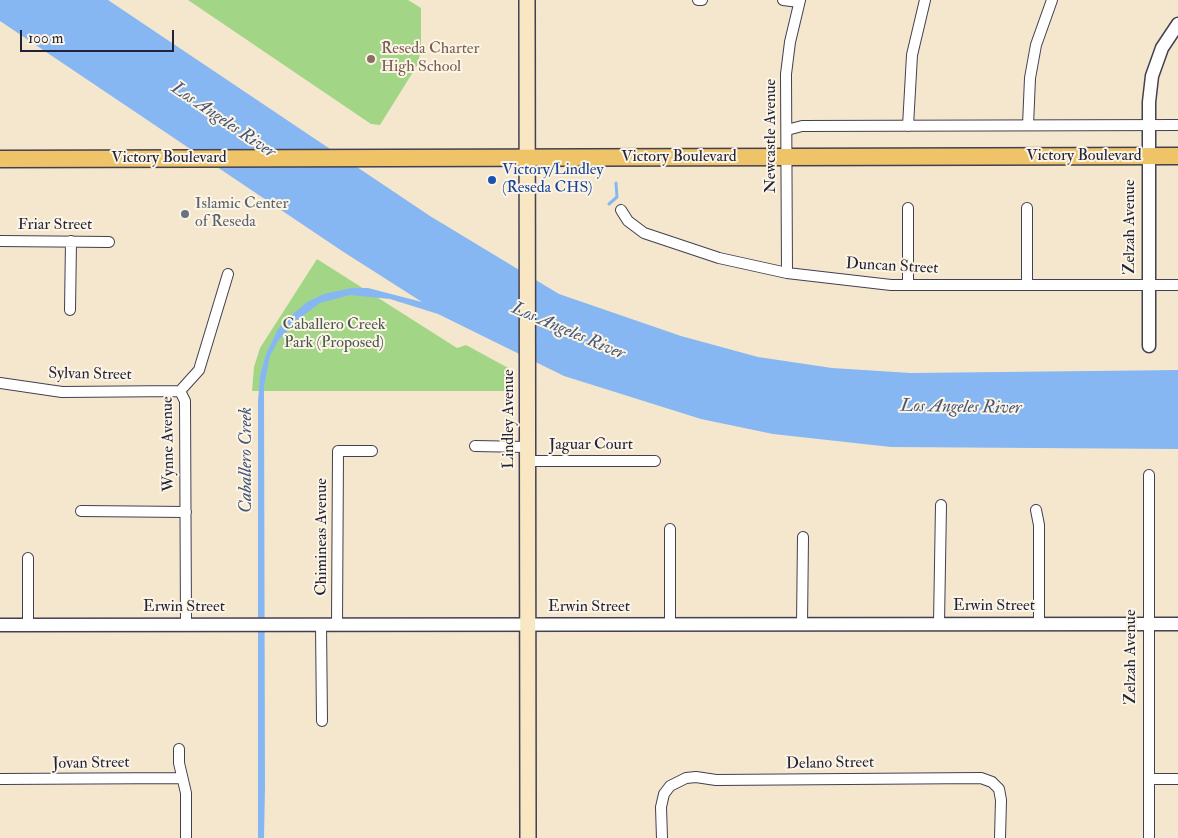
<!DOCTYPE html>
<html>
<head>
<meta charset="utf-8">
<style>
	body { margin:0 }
	#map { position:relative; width:1178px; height:838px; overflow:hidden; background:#f5e7cd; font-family:"IM FELL Double Pica",serif }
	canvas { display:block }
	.scale { position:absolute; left:20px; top:30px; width:154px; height:22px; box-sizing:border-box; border:2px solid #22223b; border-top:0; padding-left:6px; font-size:15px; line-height:18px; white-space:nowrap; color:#22223b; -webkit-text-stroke:4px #fcf5e5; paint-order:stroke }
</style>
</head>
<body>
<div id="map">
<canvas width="1178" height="838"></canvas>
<div class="scale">100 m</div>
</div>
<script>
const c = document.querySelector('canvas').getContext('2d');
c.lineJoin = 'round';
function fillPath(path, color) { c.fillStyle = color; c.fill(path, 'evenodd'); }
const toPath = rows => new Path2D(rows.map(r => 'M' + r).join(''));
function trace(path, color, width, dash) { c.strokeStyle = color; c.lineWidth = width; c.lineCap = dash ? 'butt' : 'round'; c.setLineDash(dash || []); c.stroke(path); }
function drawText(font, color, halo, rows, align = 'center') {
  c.font = font + ' "IM FELL Double Pica",serif'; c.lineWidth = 4; c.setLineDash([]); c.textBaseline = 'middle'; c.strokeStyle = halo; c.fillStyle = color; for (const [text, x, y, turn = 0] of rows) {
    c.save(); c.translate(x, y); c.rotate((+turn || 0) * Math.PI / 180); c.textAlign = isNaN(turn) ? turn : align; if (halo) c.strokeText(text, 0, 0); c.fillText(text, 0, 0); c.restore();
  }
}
fillPath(toPath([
	[188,0,408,0,421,8,421,48,418,64,380,125,371,124],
	[317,259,457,348,466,345,512,370,506,391,252,391,254,367,260,348]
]), '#a2d686');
fillPath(toPath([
	[0,0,108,0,430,216,559,294,681,336,758,357,832,368,911,373,1178,370,1178,449,891,447,773,434,701,419,564,376,438,314,390,299,350,295,320,303,297,320,278,341,270,356,264,387,265,788,264,838,258,838,258,401,260,376,266,354,278,329,292,315,307,302,324,294,351,288,368,288,422,302,342,251,0,21]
]), '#87b7f3');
trace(toPath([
	[609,204,617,197,616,183]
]), '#87b7f3', 3);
const minor = toPath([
	[698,0,702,0],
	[783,0,799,2],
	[1028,125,1030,78,1036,45,1052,0],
	[908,126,912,55,925,0],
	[787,130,802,126,1178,125],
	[908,208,908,285],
	[621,210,628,221,644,233,719,258,787,273,891,285,1178,285],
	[0,241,109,242],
	[787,273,786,74,790,42,800,0],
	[1027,285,1027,208],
	[70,310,71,241],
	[0,383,62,392,180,391],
	[180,391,185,401,186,624],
	[180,391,199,370,228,274],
	[475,446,527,447],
	[527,461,655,461],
	[1149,475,1149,838],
	[1036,510,1039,525,1039,623],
	[81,511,186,512],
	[670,529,670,624],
	[28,558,28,624],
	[939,623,941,505],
	[321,624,322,721],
	[337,624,338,451,372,451],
	[802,624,803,537],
	[179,749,179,763,186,793,186,838],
	[0,779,182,778],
	[1149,779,1178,779],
	[662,838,661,807,664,794,670,786,686,778,696,777,716,780,981,778,992,782,999,789,1001,800,1000,838]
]);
const tertiary = toPath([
	[1149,346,1149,102,1152,76,1162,48,1178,24],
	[0,625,1178,624]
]);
const secondary = toPath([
	[527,0,528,838]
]);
const primary = toPath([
	[0,159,1178,156]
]);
trace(minor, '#424051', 12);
trace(tertiary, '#424051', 15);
trace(secondary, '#424051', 18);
trace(primary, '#424051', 19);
trace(minor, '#fff', 10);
trace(tertiary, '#fff', 12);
trace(secondary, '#f9e7c3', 15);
trace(primary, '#efc469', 16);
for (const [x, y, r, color] of [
	[371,59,5,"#8d6e63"],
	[492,180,5,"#1a4fb4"],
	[185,214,5,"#6b7280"]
]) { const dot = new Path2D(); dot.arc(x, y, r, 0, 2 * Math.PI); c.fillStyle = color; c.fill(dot); trace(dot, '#fcf5e5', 2); }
drawText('16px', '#785e54', '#fcf5e5', [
	["Reseda Charter",381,50],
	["High School",381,68]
], 'left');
drawText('16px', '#22223b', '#fcf5e5', [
	["Newcastle Avenue",772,136,-90],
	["Victory Boulevard",1084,157],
	["Victory Boulevard",679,158],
	["Victory Boulevard",169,159],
	["Friar Street",55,226],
	["Zelzah Avenue",1131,227,-90],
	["Duncan Street",892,267,3],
	["Sylvan Street",90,375,1],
	["Lindley Avenue",510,419,-90],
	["Wynne Avenue",169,444,-91],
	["Jaguar Court",591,446],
	["Chimineas Avenue",323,537,-90],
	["Erwin Street",994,607],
	["Erwin Street",184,608],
	["Erwin Street",589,608],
	["Zelzah Avenue",1132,657,-90],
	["Jovan Street",91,764,-1],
	["Delano Street",830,764,-1]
]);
drawText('16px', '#164399', '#fcf5e5', [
	["Victory/Lindley",502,171],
	["(Reseda CHS)",502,189]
], 'left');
drawText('16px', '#5b616d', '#fcf5e5', [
	["Islamic Center",195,205],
	["of Reseda",195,223]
], 'left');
drawText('16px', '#485852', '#fcf5e5', [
	["Caballero Creek",334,326],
	["Park (Proposed)",334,344]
]);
drawText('italic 18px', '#45567b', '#fcf5e5', [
	["Los Angeles River",223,121,34],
	["Los Angeles River",568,332,23],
	["Los Angeles River",961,408,1],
	["Caballero Creek",247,460,-90]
]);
</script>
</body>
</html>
